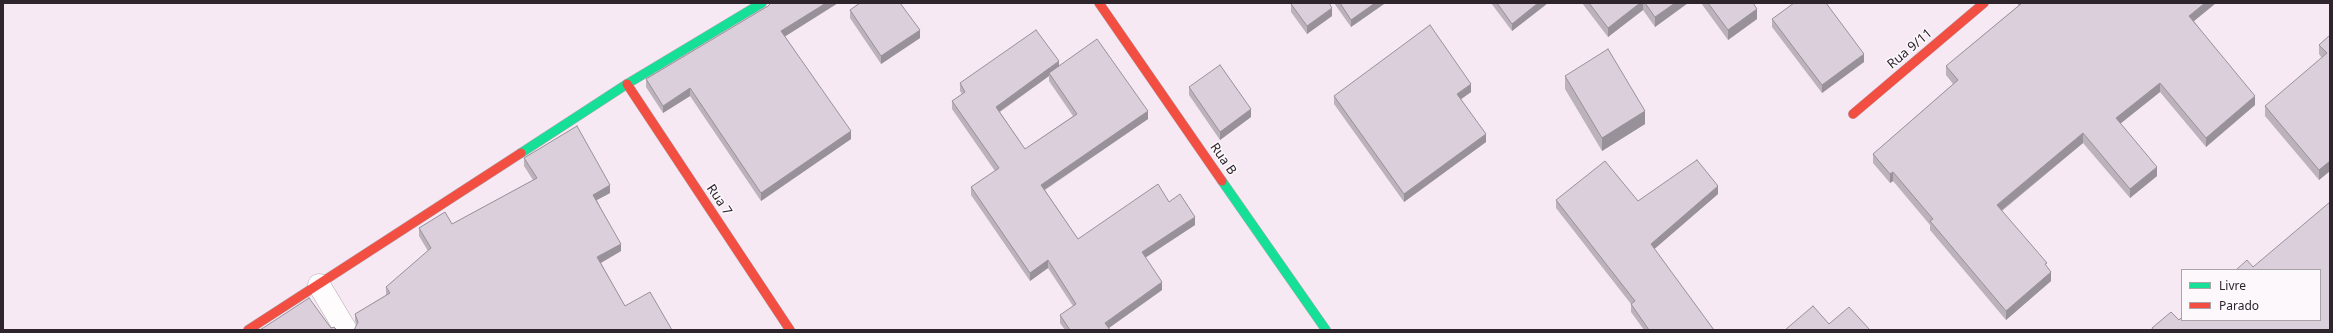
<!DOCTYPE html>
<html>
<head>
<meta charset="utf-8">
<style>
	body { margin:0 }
	#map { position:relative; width:2333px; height:333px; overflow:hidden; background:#f6e9f3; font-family:"Noto Sans",sans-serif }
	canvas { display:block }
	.frame { position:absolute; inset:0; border:4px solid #2e252c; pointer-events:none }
	.legend { position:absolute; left:2181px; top:269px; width:140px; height:52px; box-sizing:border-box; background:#fcf8fb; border:1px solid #aaa4a8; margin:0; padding:5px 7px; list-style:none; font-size:12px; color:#2e252c }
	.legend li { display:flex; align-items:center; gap:8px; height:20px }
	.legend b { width:20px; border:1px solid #aaa4a8 }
</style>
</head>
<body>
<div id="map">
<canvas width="2333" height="333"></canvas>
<div class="frame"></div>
<ul class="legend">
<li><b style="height:5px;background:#16e098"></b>Livre</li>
<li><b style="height:5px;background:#f24e42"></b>Parado</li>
</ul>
</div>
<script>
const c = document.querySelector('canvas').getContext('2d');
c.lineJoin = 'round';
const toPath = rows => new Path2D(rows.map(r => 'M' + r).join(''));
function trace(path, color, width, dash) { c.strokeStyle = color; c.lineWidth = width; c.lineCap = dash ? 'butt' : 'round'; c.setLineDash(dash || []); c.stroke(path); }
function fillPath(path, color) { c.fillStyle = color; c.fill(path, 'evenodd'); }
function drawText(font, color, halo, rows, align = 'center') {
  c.font = font + ' "Noto Sans",sans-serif'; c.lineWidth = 3; c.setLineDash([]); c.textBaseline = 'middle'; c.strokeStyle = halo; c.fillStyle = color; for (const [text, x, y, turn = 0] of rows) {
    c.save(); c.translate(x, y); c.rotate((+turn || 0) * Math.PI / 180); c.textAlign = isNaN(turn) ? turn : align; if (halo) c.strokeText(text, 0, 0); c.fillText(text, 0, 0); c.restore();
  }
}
const street = toPath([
	[319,285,346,330]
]);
const fast = toPath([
	[521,153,627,84,762,3],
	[1222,181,1326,330]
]);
const jam = toPath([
	[1099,3,1222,181],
	[627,84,790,330],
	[1853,114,1984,3],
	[248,330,521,153]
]);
trace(street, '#b2a9b0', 23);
trace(fast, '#b2a9b0', 10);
trace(jam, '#b2a9b0', 10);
trace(street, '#fefcfd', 22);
trace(fast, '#16e098', 9);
trace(jam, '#f24e42', 9);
fillPath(toPath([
	[771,3,838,3,785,36,851,139,761,201,690,96,663,113,646,87,646,79,768,6],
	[1334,3,1384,3,1384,4,1351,27],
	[1491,3,1548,3,1512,31],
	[1582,3,1688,3,1655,27,1643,10,1608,37],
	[1701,3,1753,3,1757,19,1728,40],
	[2018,3,2216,3,2194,21,2255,105,2206,147,2160,92,2120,124,2157,176,2130,198,2083,143,2002,211,2047,267,2051,281,2006,320,1930,230,1930,225,1893,181,1890,183,1873,163,1873,154,1953,84,1946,75,1946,66,2018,6],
	[1291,4,1332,16,1307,34,1291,12],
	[850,10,920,38,881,64,850,18],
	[1772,19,1864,62,1822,93,1772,27],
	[2330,35,2330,171,2319,180,2265,116,2265,106,2322,58,2319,54,2319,45],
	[1059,66,1148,119,1045,190,1078,239,1169,202,1195,225,1145,257,1162,290,1109,328,1110,330,1065,330,1060,323,1060,315,1073,306,1048,268,1030,281,971,195,971,187,995,171,952,109,952,101,962,94,960,91,960,83],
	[1049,76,1049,81,1073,116,1025,149,1000,112],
	[1565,76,1645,124,1602,151,1565,89],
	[1189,87,1251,117,1220,140,1189,95],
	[1471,92,1461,99,1486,142,1404,202,1334,104,1334,96],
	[524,158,610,193,597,200,621,251,601,263,625,306,672,330,357,325,355,321,355,314,386,295,386,287,428,251,419,236,419,228,452,224,533,180,524,166],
	[1718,194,1654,249,1714,330,1644,330,1631,312,1631,304,1556,208,1556,200,1638,201]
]), '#bbb2bc');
fillPath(toPath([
	[826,3,838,3,781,39,781,31],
	[1375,3,1384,3,1384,4,1351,27,1351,20],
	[1538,3,1548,3,1512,31,1512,24],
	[1640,3,1643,3,1643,10,1608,37,1608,28],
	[1675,3,1688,3,1655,27,1655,17],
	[2205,3,2216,3,2189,25,2189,16],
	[1332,8,1332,16,1307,34,1307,26],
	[1757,9,1757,19,1728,40,1728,30],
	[920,30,920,38,881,64,881,56],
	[1864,54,1864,62,1822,93,1822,85],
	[1059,61,1059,69,1049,73,1049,76,996,114,996,107],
	[2160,83,2160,92,2116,127,2116,118],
	[1471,84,1471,92,1457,102,1457,94],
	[690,88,690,96,663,113,663,106],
	[2255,96,2255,105,2206,147,2206,138],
	[1251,109,1251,117,1220,140,1220,132],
	[1148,111,1148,119,1041,192,1041,185],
	[1645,111,1645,124,1602,151,1602,138],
	[851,131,851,139,761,201,761,193],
	[2083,133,2083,143,1997,214,1997,205],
	[1486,134,1486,142,1404,202,1404,194],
	[2330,161,2330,171,2319,180,2319,170],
	[2157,167,2157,176,2130,198,2130,189],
	[1893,172,1893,181,1890,183,1890,174],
	[610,185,610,193,593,202,593,195],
	[1718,186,1718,194,1651,252,1651,244],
	[1195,217,1195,225,1142,260,1142,252],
	[621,244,621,251,597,265,597,257],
	[1048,260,1048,268,1030,281,1030,273],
	[2051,272,2051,281,2006,320,2006,311],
	[1162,282,1162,290,1106,330,1105,323]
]), '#999199');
const building = toPath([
	[771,3,826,3,781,31,851,131,761,193,690,88,663,106,646,79,768,6,771,3],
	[860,3,900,3,920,30,881,56,850,10,860,3],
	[1293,3,1329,3,1332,8,1307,26,1291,4,1293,3],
	[1340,3,1375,3,1351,20,1340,3],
	[1497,3,1538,3,1512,24,1497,3],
	[1589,3,1640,3,1608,28,1589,3],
	[1645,3,1675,3,1655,17,1645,3],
	[1708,3,1753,3,1757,9,1728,30,1708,3],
	[1794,3,1826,3,1864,54,1822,85,1772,19,1794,3],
	[2022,3,2205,3,2189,16,2255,96,2206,138,2160,83,2116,118,2157,167,2130,189,2083,133,1997,205,2047,263,2045,264,2051,272,2006,311,1930,221,1933,219,1893,172,1890,174,1873,154,1958,80,1946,66,2022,3],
	[1430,25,1471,84,1457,94,1486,134,1404,194,1334,96,1430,25],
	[1036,30,1059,61,996,107,1025,149,1077,114,1049,73,1097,39,1148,111,1041,185,1078,239,1158,184,1169,202,1180,194,1195,217,1142,252,1162,282,1105,323,1110,330,1070,330,1060,315,1076,304,1048,260,1030,273,971,187,999,168,952,101,965,92,960,83,1036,30],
	[2330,35,2330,161,2319,170,2265,106,2327,53,2319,45,2330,35],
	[1608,49,1645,111,1602,138,1565,76,1608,49],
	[1220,65,1251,109,1220,132,1189,87,1220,65],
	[577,126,610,185,593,195,621,244,597,257,625,306,650,292,672,330,354,330,358,322,355,314,390,293,386,287,431,248,419,228,445,212,452,224,537,178,524,158,577,126],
	[1697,160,1718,186,1651,244,1714,330,1649,330,1631,304,1635,301,1556,200,1605,161,1638,201,1697,160],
	[2330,202,2330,330,2153,330,2152,328,2171,312,2179,320,2182,317,2182,320,2320,320,2320,270,2236,270,2247,260,2253,267,2330,202],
	[309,298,331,328,334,327,337,330,260,330,309,298],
	[1813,306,1829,324,1849,307,1870,330,1785,330,1813,306]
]);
fillPath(building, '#dacfdb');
trace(building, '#999199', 1);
drawText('13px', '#2e252c', '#fcf8fb', [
	["Rua 9/11",1910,49,-40],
	["Rua B",1223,159,55],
	["Rua 7",719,200,56]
]);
</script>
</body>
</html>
